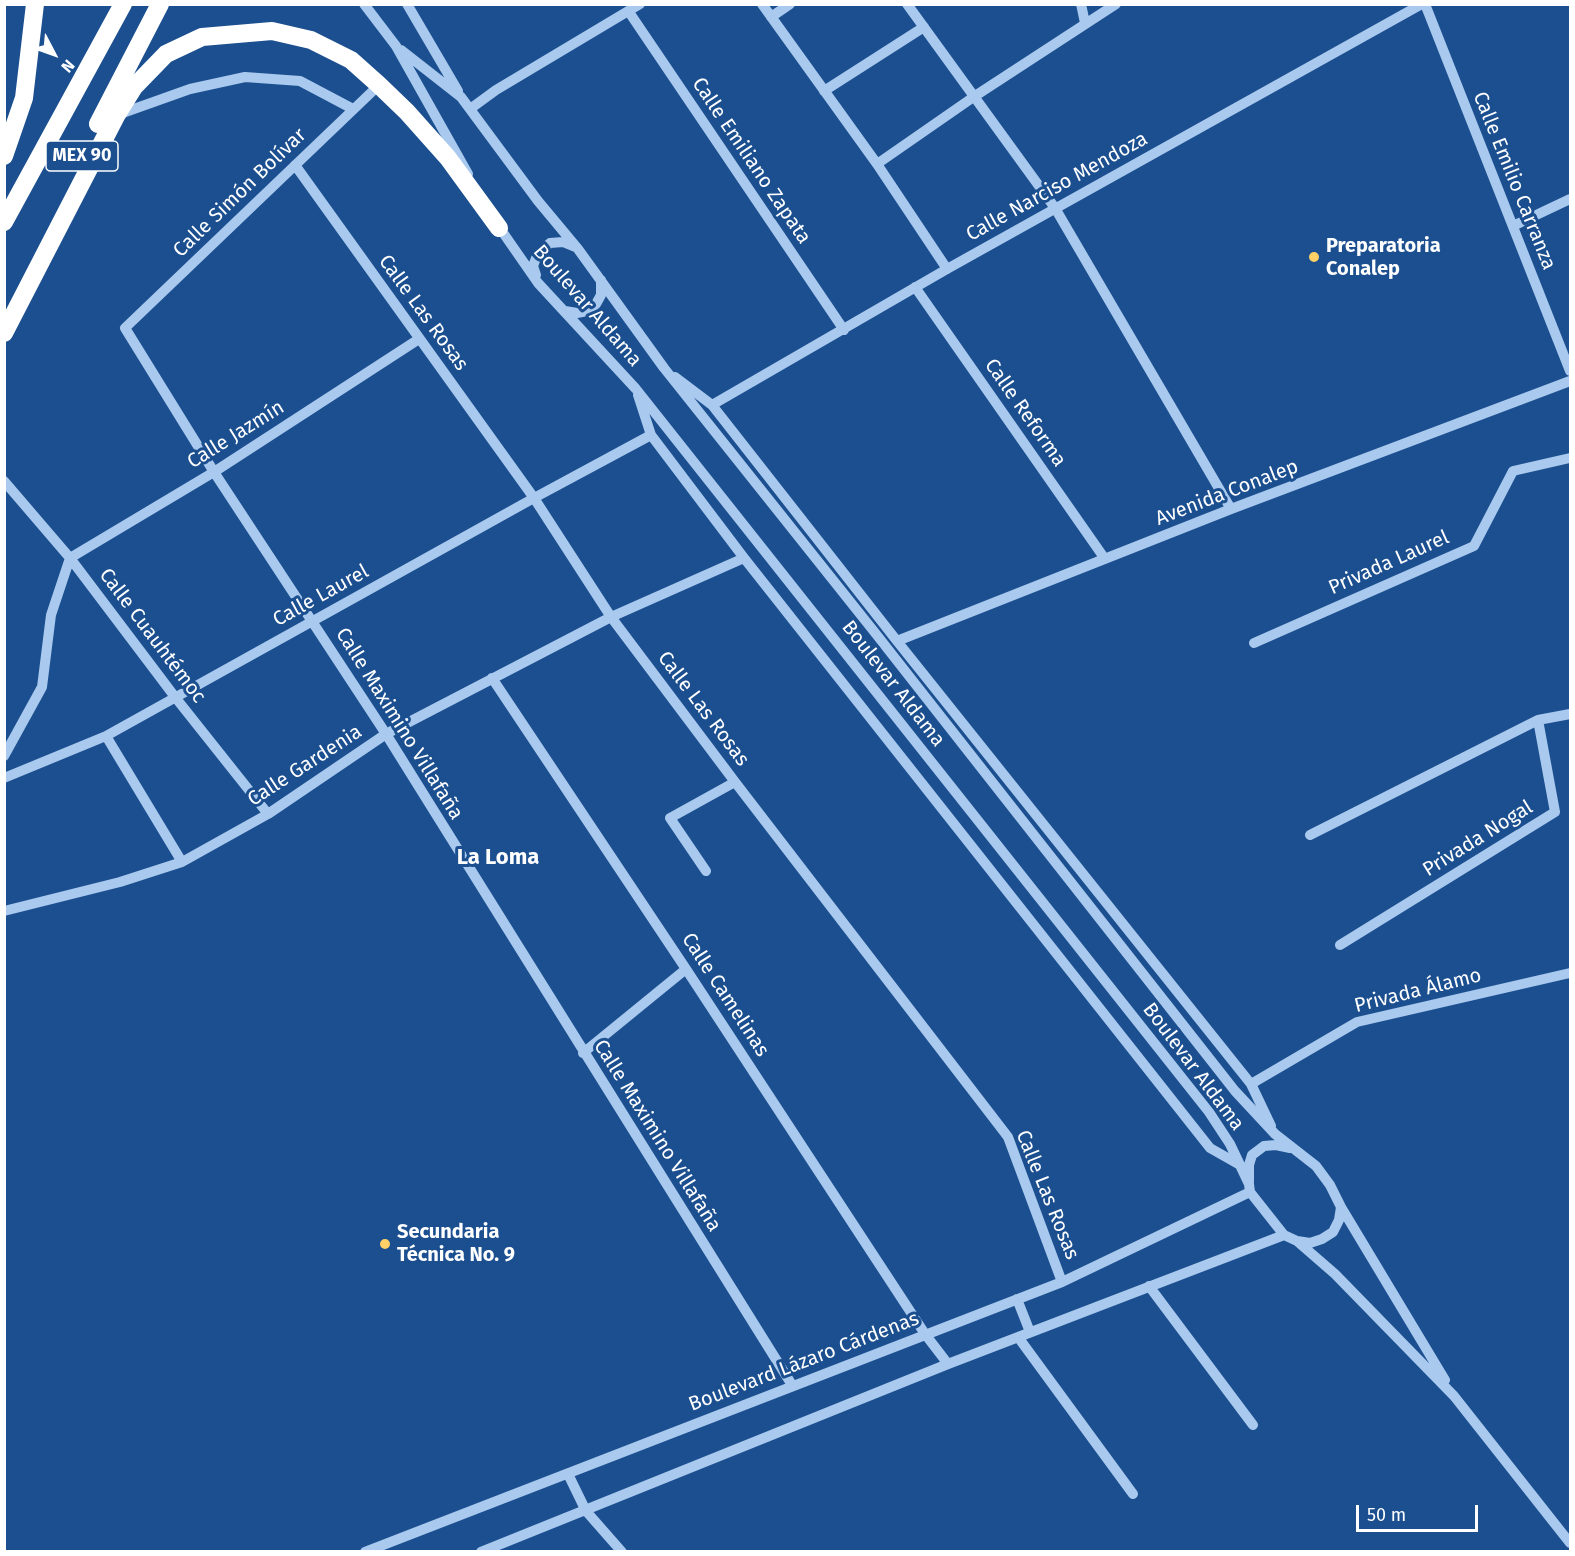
<!DOCTYPE html>
<html>
<head>
<meta charset="utf-8">
<style>
	body { margin:0 }
	#map { position:relative; width:1575px; height:1556px; overflow:hidden; background:#1b4f8f; font-family:"Fira Sans",sans-serif }
	canvas { display:block }
	.frame { position:absolute; inset:0; border:6px solid #fff; pointer-events:none }
	.north { position:absolute; left:24px; top:24px; width:60px; height:60px; -webkit-text-stroke:4px #1b4f8f; paint-order:stroke; rotate:131deg; font-size:16px; font-weight:700; line-height:24px; text-align:center; color:#fff }
	.north::after { content:''; display:block; margin:auto; width:21px; height:27px; background:#fff; clip-path:polygon(50% 0,100% 100%,50% 72%,0 100%) }
	.scale { position:absolute; left:1356px; top:1505px; width:122px; height:27px; box-sizing:border-box; border:3px solid #fff; border-top:0; padding-left:8px; font-size:18px; line-height:21px; white-space:nowrap; color:#fff; -webkit-text-stroke:4px #1b4f8f; paint-order:stroke }
</style>
</head>
<body>
<div id="map">
<canvas width="1575" height="1556"></canvas>
<div class="frame"></div>
<div class="north">N</div>
<div class="scale">50 m</div>
</div>
<script>
const c = document.querySelector('canvas').getContext('2d');
c.lineJoin = 'round';
const toPath = rows => new Path2D(rows.map(r => 'M' + r).join(''));
function trace(path, color, width, dash) { c.strokeStyle = color; c.lineWidth = width; c.lineCap = dash ? 'butt' : 'round'; c.setLineDash(dash || []); c.stroke(path); }
function drawText(font, color, halo, rows, align = 'center') {
  c.font = font + ' "Fira Sans",sans-serif'; c.lineWidth = 6; c.setLineDash([]); c.textBaseline = 'middle'; c.strokeStyle = halo; c.fillStyle = color; for (const [text, x, y, turn = 0] of rows) {
    c.save(); c.translate(x, y); c.rotate((+turn || 0) * Math.PI / 180); c.textAlign = isNaN(turn) ? turn : align; if (halo) c.strokeText(text, 0, 0); c.fillText(text, 0, 0); c.restore();
  }
}
trace(toPath([
	[364,4,396,46,468,174],
	[407,4,458,91],
	[762,4,877,164,947,269],
	[907,4,1055,208,1231,509],
	[1081,4,1085,23],
	[1425,4,1570,371],
	[629,12,844,330],
	[771,17,790,4],
	[401,50,461,97,538,201,578,249,664,368,876,634,1235,1091,1275,1134,1316,1166,1330,1185,1341,1207,1445,1380],
	[379,85,125,328,214,472,386,734,792,1385],
	[824,91,924,27],
	[470,109,496,90,640,4],
	[117,115,190,89,245,77,300,81,353,109],
	[877,164,975,96,1116,4],
	[295,165,534,498,611,617,735,782,1008,1137,1062,1282],
	[497,224,538,283,636,389,1209,1112,1230,1144,1249,1184,1250,1192,1284,1235,1297,1241,1335,1274,1454,1396,1570,1543],
	[1513,226,1570,199],
	[536,275,533,266,538,253,550,243,563,242,575,247],
	[915,287,1105,559],
	[565,311,577,313,587,311,596,304,601,295,601,280],
	[675,377,712,405,897,641,1251,1084,1271,1126],
	[638,395,651,435,744,558,1210,1148,1240,1165],
	[712,405,947,269,1422,4],
	[4,481,70,558,175,697,268,814],
	[897,641,1231,509,1570,381],
	[1254,643,1474,546,1513,471,1570,458],
	[492,678,686,969,925,1334,948,1364],
	[106,736,182,862],
	[4,756,42,687,51,615,70,558,214,472,419,339],
	[4,778,106,736,534,498,651,435],
	[1310,835,1538,720,1570,714],
	[706,871,670,818,735,782],
	[4,911,120,882,182,862,268,814,386,734,611,617,744,558],
	[1340,945,1555,812,1538,720],
	[583,1053,686,969],
	[1251,1084,1357,1022,1570,973],
	[1249,1182,1249,1165,1252,1155,1264,1146,1276,1145,1290,1148],
	[1297,1241,1310,1243,1322,1239,1333,1232,1339,1220,1341,1207],
	[1149,1286,1253,1425],
	[1017,1299,1030,1332],
	[1018,1337,1133,1494],
	[568,1474,586,1511,622,1552],
	[365,1552,1062,1282,1250,1192],
	[481,1552,948,1364,1284,1235]
]), '#a9c9ee', 10);
trace(toPath([
	[98,124,160,4],
	[4,156,24,98,35,4],
	[4,222,123,4],
	[4,333,116,116,134,87,166,54,202,37,272,31,311,40,351,60,379,85,407,112,448,158,499,228]
]), '#fff', 18);
for (const [x, y, r, color] of [
	[1314,257,6,"#ffd166"],
	[385,1244,6,"#ffd166"]
]) { const dot = new Path2D(); dot.arc(x, y, r, 0, 2 * Math.PI); c.fillStyle = color; c.fill(dot); trace(dot, '#1b4f8f', 2); }
for (const [x, y, w] of [
	[82,156,72]
]) { const box = new Path2D(); box.roundRect(x - w / 2, y - 15, w, 30, 4.5); c.fillStyle = '#1b4f8f'; c.fill(box); trace(box, '#fff', 1.5); }
drawText('bold 18px', '#fff', null, [
	["MEX 90",82,156]
]);
drawText('20px', '#fff', '#1b4f8f', [
	["Calle Emiliano Zapata",751,161,56],
	["Calle Emilio Carranza",1514,181,68],
	["Calle Narciso Mendoza",1057,187,-29],
	["Calle Simón Bolívar",240,193,-44],
	["Boulevar Aldama",587,306,49],
	["Calle Las Rosas",423,313,54],
	["Calle Reforma",1025,413,55],
	["Calle Jazmín",236,435,-32],
	["Avenida Conalep",1227,493,-21],
	["Privada Laurel",1389,563,-24],
	["Calle Laurel",321,596,-29],
	["Calle Cuauhtémoc",152,636,53],
	["Boulevar Aldama",893,684,52],
	["Calle Las Rosas",703,709,53],
	["Calle Maximino Villafaña",399,724,58],
	["Calle Gardenia",305,766,-33],
	["Privada Nogal",1478,839,-32],
	["Privada Álamo",1418,991,-14],
	["Calle Camelinas",725,995,57],
	["Boulevar Aldama",1193,1067,53],
	["Calle Maximino Villafaña",657,1136,58],
	["Calle Las Rosas",1047,1195,68],
	["Boulevard Lázaro Cárdenas",804,1362,-21]
]);
drawText('bold 20px', '#fff', '#1b4f8f', [
	["Preparatoria",1326,246],
	["Conalep",1326,269],
	["Secundaria",397,1232],
	["Técnica No. 9",397,1255]
], 'left');
drawText('bold 22px', '#fff', '#1b4f8f', [
	["La Loma",498,858]
]);
</script>
</body>
</html>
